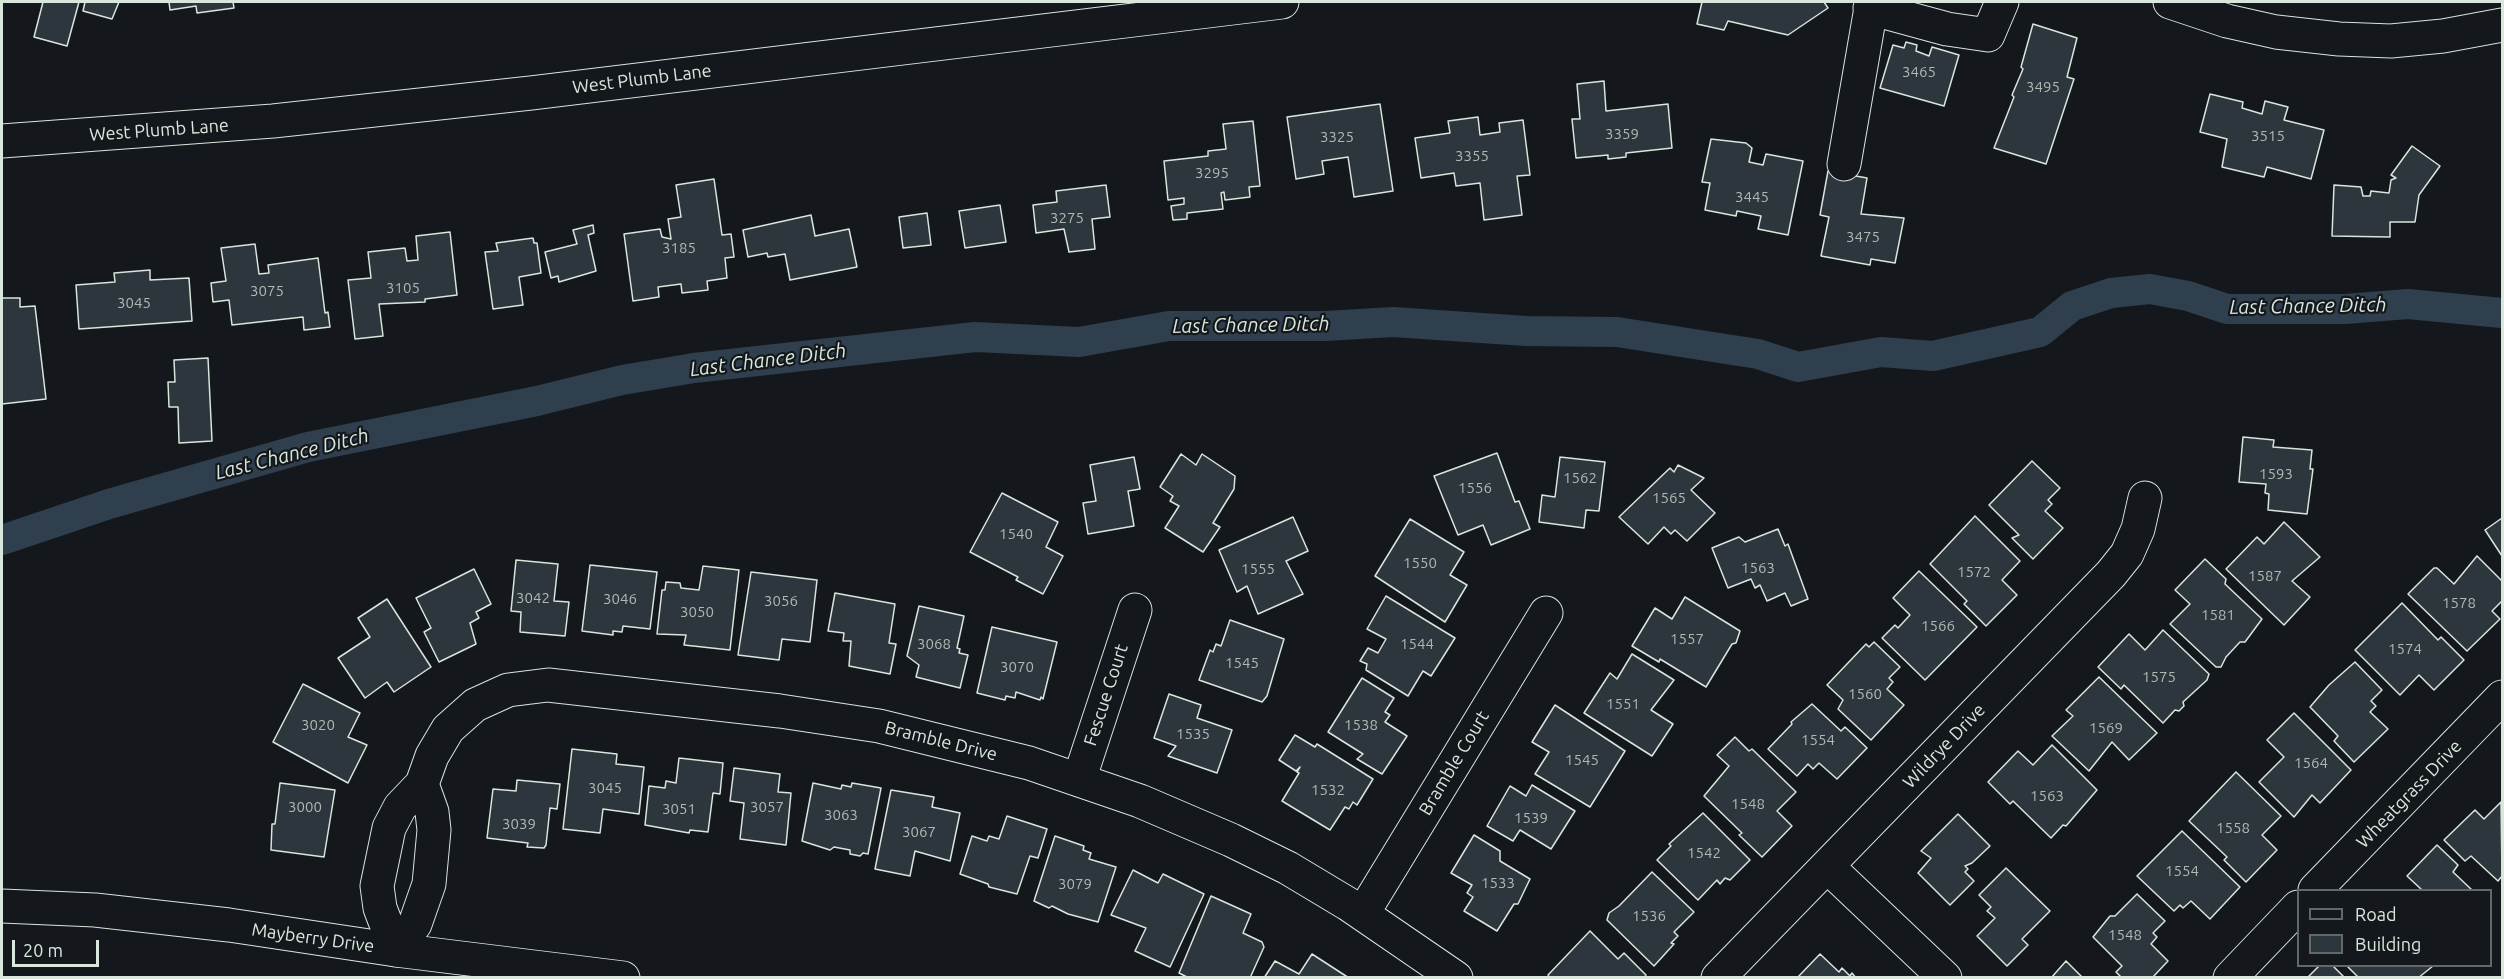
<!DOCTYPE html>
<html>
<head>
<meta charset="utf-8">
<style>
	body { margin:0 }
	#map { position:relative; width:2504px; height:979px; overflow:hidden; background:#14181c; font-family:Ubuntu,sans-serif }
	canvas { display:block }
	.frame { position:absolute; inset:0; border:3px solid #d8e6dc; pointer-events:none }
	.legend { position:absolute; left:2297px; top:889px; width:195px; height:78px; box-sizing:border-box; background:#14181c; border:2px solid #626a69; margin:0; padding:8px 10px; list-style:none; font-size:18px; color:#d8e6dc }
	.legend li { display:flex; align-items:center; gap:12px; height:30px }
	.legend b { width:30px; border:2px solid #626a69 }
	.scale { position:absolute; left:12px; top:940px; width:87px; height:27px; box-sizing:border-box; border:3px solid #d8e6dc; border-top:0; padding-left:8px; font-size:18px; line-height:21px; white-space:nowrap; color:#d8e6dc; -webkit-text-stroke:4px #14181c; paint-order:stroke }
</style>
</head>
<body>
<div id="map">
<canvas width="2504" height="979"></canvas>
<div class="frame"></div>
<ul class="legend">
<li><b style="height:8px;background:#14181c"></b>Road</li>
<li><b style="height:16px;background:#2c363c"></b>Building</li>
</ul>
<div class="scale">20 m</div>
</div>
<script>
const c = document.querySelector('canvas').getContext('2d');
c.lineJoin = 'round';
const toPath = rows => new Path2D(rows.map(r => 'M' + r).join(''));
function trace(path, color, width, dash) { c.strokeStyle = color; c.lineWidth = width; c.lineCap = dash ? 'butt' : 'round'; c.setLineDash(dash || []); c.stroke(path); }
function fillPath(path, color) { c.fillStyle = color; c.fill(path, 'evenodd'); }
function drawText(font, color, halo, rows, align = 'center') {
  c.font = font + ' Ubuntu,sans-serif'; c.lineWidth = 4.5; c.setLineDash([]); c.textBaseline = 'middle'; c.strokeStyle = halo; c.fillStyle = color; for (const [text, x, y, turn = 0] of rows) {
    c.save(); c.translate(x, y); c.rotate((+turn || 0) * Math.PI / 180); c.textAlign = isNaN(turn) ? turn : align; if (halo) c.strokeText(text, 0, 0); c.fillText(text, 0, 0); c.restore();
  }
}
trace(toPath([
	[2,540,109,504,308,447,537,401,622,380,694,368,975,337,1079,342,1169,326,1325,326,1393,322,1526,331,1617,332,1758,354,1798,367,1881,352,1933,356,2040,332,2072,306,2111,293,2150,289,2188,296,2227,309,2345,309,2408,304,2502,313]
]), '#2f3f4d', 30);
const building = toPath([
	[43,2,79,2,67,46,34,37,43,2],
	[85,2,119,2,112,19,83,11,85,2],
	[169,2,238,2,233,2,234,8,197,13,196,6,170,10,169,2],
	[1702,2,1824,2,1828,8,1788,35,1728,21,1724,30,1697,24,1702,2],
	[2033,24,2077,38,2067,77,2074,79,2046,164,1994,148,2014,97,2012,95,2023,69,2021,67,2033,24],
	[1906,42,1917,45,1916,51,1929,56,1932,47,1959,55,1944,106,1880,88,1893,45,1904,48,1906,42],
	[1604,81,1606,111,1668,104,1672,148,1626,153,1626,157,1608,159,1608,155,1576,158,1572,119,1580,119,1577,84,1604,81],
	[2210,94,2243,102,2242,108,2262,114,2265,101,2288,107,2284,120,2324,130,2311,179,2267,167,2264,177,2222,167,2227,139,2200,132,2210,94],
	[1380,104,1393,191,1354,197,1348,157,1322,161,1324,174,1296,179,1287,117,1380,104],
	[1478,117,1480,135,1500,132,1499,123,1523,120,1530,175,1517,176,1522,215,1484,220,1480,183,1456,186,1454,173,1421,178,1415,138,1450,133,1448,121,1478,117],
	[1253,121,1260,186,1249,187,1250,197,1225,200,1224,192,1221,193,1223,209,1187,213,1187,219,1173,220,1171,206,1184,204,1184,198,1168,200,1164,161,1208,156,1208,151,1226,149,1223,124,1253,121],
	[1711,139,1746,143,1752,148,1749,162,1763,165,1766,154,1803,161,1788,235,1758,229,1761,216,1737,211,1736,216,1705,210,1710,183,1702,182,1711,139],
	[2412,146,2440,166,2419,195,2415,222,2390,222,2390,237,2332,236,2334,185,2361,187,2363,196,2370,196,2371,191,2389,193,2391,180,2396,178,2391,175,2412,146],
	[1828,171,1867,178,1861,214,1904,218,1895,263,1871,259,1870,265,1821,256,1829,217,1820,215,1828,171],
	[714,179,722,235,731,234,734,257,725,258,727,278,707,281,708,290,682,293,681,284,658,287,659,297,633,301,624,234,660,229,662,237,671,239,668,219,681,217,676,185,714,179],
	[1106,185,1110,217,1092,219,1095,249,1069,252,1064,229,1036,233,1033,205,1057,202,1056,191,1106,185],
	[1000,205,1006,242,965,248,959,211,1000,205],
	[927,213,931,245,903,248,899,217,927,213],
	[811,215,815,236,849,229,857,267,790,280,785,254,768,257,767,253,748,257,743,230,811,215],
	[593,225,594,233,588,235,596,271,559,282,558,276,551,278,545,252,577,244,573,230,593,225],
	[450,232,457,295,425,299,425,302,379,304,383,336,355,339,348,280,371,278,368,252,405,248,407,261,418,260,416,236,450,232],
	[533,238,534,243,537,243,541,273,519,277,523,305,493,309,485,252,498,251,496,243,533,238],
	[255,244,259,274,269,273,268,265,318,258,325,313,328,312,330,327,304,330,303,317,232,325,229,300,213,302,211,283,226,281,221,248,255,244],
	[150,270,150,280,189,278,192,321,79,329,76,285,115,282,114,273,150,270],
	[2,298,20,298,20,307,35,306,46,399,2,404,2,298],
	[208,358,212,441,179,443,178,407,169,407,168,382,175,382,174,360,208,358],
	[2243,437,2274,440,2273,447,2312,450,2310,469,2313,469,2307,514,2268,510,2269,494,2265,493,2266,484,2239,482,2243,437],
	[1497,453,1515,502,1519,501,1530,529,1491,545,1483,525,1458,535,1434,476,1497,453],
	[1181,454,1196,465,1202,454,1235,476,1234,489,1213,523,1220,527,1203,552,1165,528,1179,506,1170,501,1173,496,1160,487,1181,454],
	[1134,457,1140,489,1128,491,1134,526,1088,534,1083,503,1096,501,1090,465,1134,457],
	[1560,457,1605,462,1599,511,1586,510,1584,528,1539,522,1542,495,1555,497,1560,457],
	[2032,461,2060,488,2048,500,2052,504,2045,511,2063,528,2033,559,2012,538,2019,535,1989,505,2032,461],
	[1678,465,1704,478,1691,490,1715,513,1687,541,1675,530,1671,534,1664,527,1648,544,1619,517,1670,468,1674,472,1678,465],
	[1002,493,1058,522,1046,547,1063,556,1043,594,1016,580,1018,577,970,552,1002,493],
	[1975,516,2020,561,2002,580,2017,595,1986,626,1964,604,1967,601,1930,564,1975,516],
	[1293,517,1308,551,1286,561,1303,594,1258,614,1247,586,1237,592,1219,550,1293,517],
	[2502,518,2502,556,2485,530,2502,518],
	[1410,519,1464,552,1450,575,1467,585,1445,622,1375,576,1410,519],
	[2284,522,2320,557,2292,581,2310,597,2284,625,2226,569,2257,537,2264,544,2284,522],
	[1778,529,1785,546,1788,544,1808,599,1791,606,1785,593,1767,601,1760,585,1755,588,1751,579,1728,588,1712,548,1739,537,1745,542,1778,529],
	[2477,556,2502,581,2502,601,2492,611,2500,619,2467,651,2408,594,2434,568,2437,568,2454,584,2477,556],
	[2205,559,2226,579,2225,584,2262,619,2245,642,2240,642,2226,657,2221,667,2216,667,2170,624,2190,604,2175,590,2205,559],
	[516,560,558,564,554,601,569,602,565,636,520,632,521,612,511,611,516,560],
	[590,565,657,572,650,629,623,626,622,632,613,631,613,635,582,631,590,565],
	[703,566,739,570,730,650,684,645,686,635,657,634,662,590,665,590,666,582,680,583,681,588,699,590,703,566],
	[474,569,491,604,476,612,479,618,470,623,476,644,439,662,424,632,431,628,416,598,474,569],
	[1919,571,1977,627,1925,680,1882,638,1895,625,1898,628,1910,615,1893,598,1919,571],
	[751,572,817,580,810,642,782,639,779,660,738,655,751,572],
	[835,593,895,604,889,643,896,644,890,674,849,666,851,641,843,641,844,633,828,631,835,593],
	[1386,596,1455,638,1431,676,1423,671,1408,696,1366,670,1367,664,1360,661,1368,648,1378,653,1386,639,1367,629,1386,596],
	[1685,597,1740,631,1736,643,1732,644,1706,687,1660,659,1659,662,1632,646,1655,608,1672,619,1685,597],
	[387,599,431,667,394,692,387,682,365,698,338,658,370,637,358,618,387,599],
	[2402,603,2438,640,2441,637,2464,660,2434,690,2419,675,2400,695,2355,650,2402,603],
	[919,606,964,616,957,648,960,649,959,653,968,655,960,688,916,677,919,665,907,656,919,606],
	[1230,620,1284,639,1267,696,1262,702,1199,680,1210,650,1213,652,1216,644,1221,646,1230,620],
	[992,627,1057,642,1043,699,1041,697,1040,700,1016,692,1015,698,1006,696,1005,700,977,693,992,627],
	[2163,630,2209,674,2207,680,2183,702,2184,706,2179,711,2175,710,2163,723,2124,685,2121,689,2098,667,2129,634,2145,650,2163,630],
	[1874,642,1900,667,1889,678,1893,682,1887,689,1904,705,1871,740,1838,709,1843,700,1827,685,1866,644,1869,647,1874,642],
	[1632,654,1674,680,1651,710,1673,724,1652,756,1584,713,1610,673,1617,679,1632,654],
	[2355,662,2382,690,2371,701,2376,706,2370,712,2388,729,2354,762,2334,741,2338,736,2310,707,2329,685,2355,662],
	[2099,677,2157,733,2129,760,2112,742,2089,771,2052,736,2073,716,2066,710,2099,677],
	[1362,678,1394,698,1385,712,1390,715,1385,722,1407,736,1382,774,1357,759,1363,754,1328,732,1362,678],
	[303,684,360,713,348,737,367,745,348,783,273,742,303,684],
	[1169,694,1201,705,1197,718,1232,730,1217,773,1168,756,1176,746,1154,738,1169,694],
	[1812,704,1841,731,1845,727,1867,748,1837,779,1819,763,1813,769,1808,764,1797,776,1768,749,1792,724,1791,722,1812,704],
	[1555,705,1625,751,1590,807,1535,774,1549,752,1532,742,1555,705],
	[2294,713,2351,770,2320,803,2312,795,2294,817,2259,782,2284,757,2267,740,2294,713],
	[1295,735,1315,747,1317,744,1373,779,1357,805,1353,802,1349,809,1345,807,1330,830,1282,801,1299,773,1297,772,1300,767,1296,771,1279,760,1295,735],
	[1735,737,1749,751,1752,749,1796,792,1777,811,1792,826,1762,857,1739,835,1742,833,1704,796,1729,766,1717,755,1735,737],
	[2052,745,2097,790,2066,826,2063,825,2051,838,2013,801,2010,804,1988,782,2018,751,2033,765,2052,745],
	[572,749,617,754,616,764,644,767,639,814,603,809,600,833,563,829,572,749],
	[679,758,723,763,720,794,713,793,708,832,690,830,689,833,645,825,649,786,665,788,666,781,676,783,679,758],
	[734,768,780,774,778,792,791,793,786,845,740,839,744,803,730,801,734,768],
	[2236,772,2281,816,2262,835,2277,850,2246,882,2224,860,2227,857,2189,821,2236,772],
	[517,780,560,784,557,809,550,808,546,845,544,848,527,847,528,843,487,838,493,789,516,791,517,780],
	[280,783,335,790,324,857,271,850,272,824,275,824,280,783],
	[813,783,841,789,842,785,851,787,852,783,881,788,868,854,863,853,860,856,850,854,850,850,834,847,830,850,802,841,813,783],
	[1532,785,1575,811,1551,849,1520,830,1513,841,1487,826,1510,786,1526,796,1532,785],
	[891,790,934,797,932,807,960,813,950,861,915,851,910,876,875,869,891,790],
	[2501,802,2502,876,2498,881,2471,856,2465,861,2444,840,2475,810,2484,819,2501,802],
	[1703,813,1750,860,1730,880,1725,878,1720,884,1717,880,1698,900,1657,860,1671,846,1669,844,1703,813],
	[1958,814,1990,846,1972,863,1965,866,1968,869,1965,872,1974,881,1950,905,1918,873,1931,858,1921,851,1958,814],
	[1007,816,1047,829,1038,858,1030,856,1017,894,989,887,988,884,960,874,972,836,987,841,989,836,999,839,1007,816],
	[2182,831,2240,887,2210,919,2191,901,2183,908,2180,905,2174,911,2137,876,2182,831],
	[1474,835,1500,851,1500,861,1530,879,1518,904,1514,904,1497,931,1464,911,1473,897,1467,893,1472,885,1451,873,1474,835],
	[1055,836,1084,846,1083,850,1091,853,1089,859,1116,867,1098,922,1068,914,1052,906,1049,908,1034,901,1055,836],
	[2437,845,2458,865,2453,872,2472,890,2422,890,2407,876,2437,845],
	[2006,868,2050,911,2022,939,2028,945,2007,966,1977,936,1995,918,1987,911,1991,907,1979,895,2006,868],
	[1133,870,1158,883,1163,874,1204,894,1170,967,1135,951,1146,928,1111,915,1133,870],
	[1652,872,1694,912,1674,932,1678,936,1671,943,1674,944,1654,966,1607,920,1609,913,1619,906,1652,872],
	[2137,894,2165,921,2153,933,2157,937,2151,944,2168,961,2152,978,2122,978,2116,972,2122,966,2093,937,2110,916,2115,916,2137,894],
	[1211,896,1251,914,1243,933,1262,942,1264,947,1250,978,1189,978,1179,973,1211,896],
	[1590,931,1618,959,1624,953,1646,975,1644,978,1550,978,1548,975,1590,931],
	[1312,954,1349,978,1264,978,1275,961,1299,974,1312,954],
	[1820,954,1839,972,1842,968,1850,976,1852,973,1856,978,1797,978,1820,954],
	[2066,961,2083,978,2051,978,2066,961],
	[2319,966,2333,966,2345,978,2307,978,2319,966],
	[2347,966,2433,966,2418,978,2359,978,2347,966]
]);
fillPath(building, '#2c363c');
trace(building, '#d8e6dc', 1.5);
const minor = toPath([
	[1870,8,1947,29,1988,35,2002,2],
	[1844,164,1872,2],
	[1079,780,1135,610],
	[1827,866,1945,978],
	[2315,890,2502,697],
	[1363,913,1546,613],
	[396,950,380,908,377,886,389,828,400,807,422,784,432,756,448,729,475,705,508,690,548,685,780,711,879,726,1029,763,1140,801,1231,840,1288,868,1348,904,1456,978],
	[396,950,415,924,429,884,434,830,432,812,422,784],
	[1718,978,2111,574,2127,554,2138,529,2145,498],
	[2230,978,2298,907]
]);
const major = toPath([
	[2170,2,2227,21,2276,32,2339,39,2391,41,2443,36,2502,25],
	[2,141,273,121,531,93,1282,2],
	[2,906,95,910,229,925,396,950,623,978]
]);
trace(minor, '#d8e6dc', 35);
trace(major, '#d8e6dc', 35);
trace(minor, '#14181c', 33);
trace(major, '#14181c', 33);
drawText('15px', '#adbab4', null, [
	["3465",1919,72],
	["3495",2043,87],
	["3359",1622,134],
	["3515",2268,136],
	["3325",1337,137],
	["3355",1472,156],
	["3295",1212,173],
	["3445",1752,197],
	["3275",1067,218],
	["3475",1863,237],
	["3185",679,248],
	["3105",403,288],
	["3075",267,291],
	["3045",134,303],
	["1593",2276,474],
	["1562",1580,478],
	["1556",1475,488],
	["1565",1669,498],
	["1540",1016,534],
	["1550",1420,563],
	["1563",1758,568],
	["1555",1258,569],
	["1572",1974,572],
	["1587",2265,576],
	["3042",533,598],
	["3046",620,599],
	["3056",781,601],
	["1578",2459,603],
	["3050",697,612],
	["1581",2218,615],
	["1566",1938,626],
	["1557",1687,639],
	["3068",934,644],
	["1544",1417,644],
	["1574",2405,649],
	["1545",1242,663],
	["3070",1017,667],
	["1575",2159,677],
	["1560",1865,694],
	["1551",1623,704],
	["3020",318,725],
	["1538",1361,725],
	["1569",2106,728],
	["1535",1193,734],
	["1554",1818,740],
	["1545",1582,760],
	["1564",2311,763],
	["3045",605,788],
	["1532",1328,790],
	["1563",2047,796],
	["1548",1748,804],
	["3000",305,807],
	["3057",767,807],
	["3051",679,809],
	["3063",841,815],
	["1539",1531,818],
	["3039",519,824],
	["1558",2233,828],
	["3067",919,832],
	["1542",1704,853],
	["1554",2182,871],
	["1533",1498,883],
	["3079",1075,884],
	["1536",1649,916],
	["1548",2125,935]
]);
drawText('18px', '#d8e6dc', '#14181c', [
	["West Plumb Lane",642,79,-7],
	["West Plumb Lane",159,130,-4],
	["Fescue Court",1106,695,-72],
	["Bramble Drive",941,741,14],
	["Wildrye Drive",1944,746,-46],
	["Bramble Court",1454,763,-59],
	["Wheatgrass Drive",2409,794,-46],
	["Mayberry Drive",313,938,8]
]);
drawText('italic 20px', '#d8e6dc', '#14181c', [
	["Last Chance Ditch",2308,306,-1],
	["Last Chance Ditch",1251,325,-1],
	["Last Chance Ditch",768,360,-7],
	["Last Chance Ditch",292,454,-14]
]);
</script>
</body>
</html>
